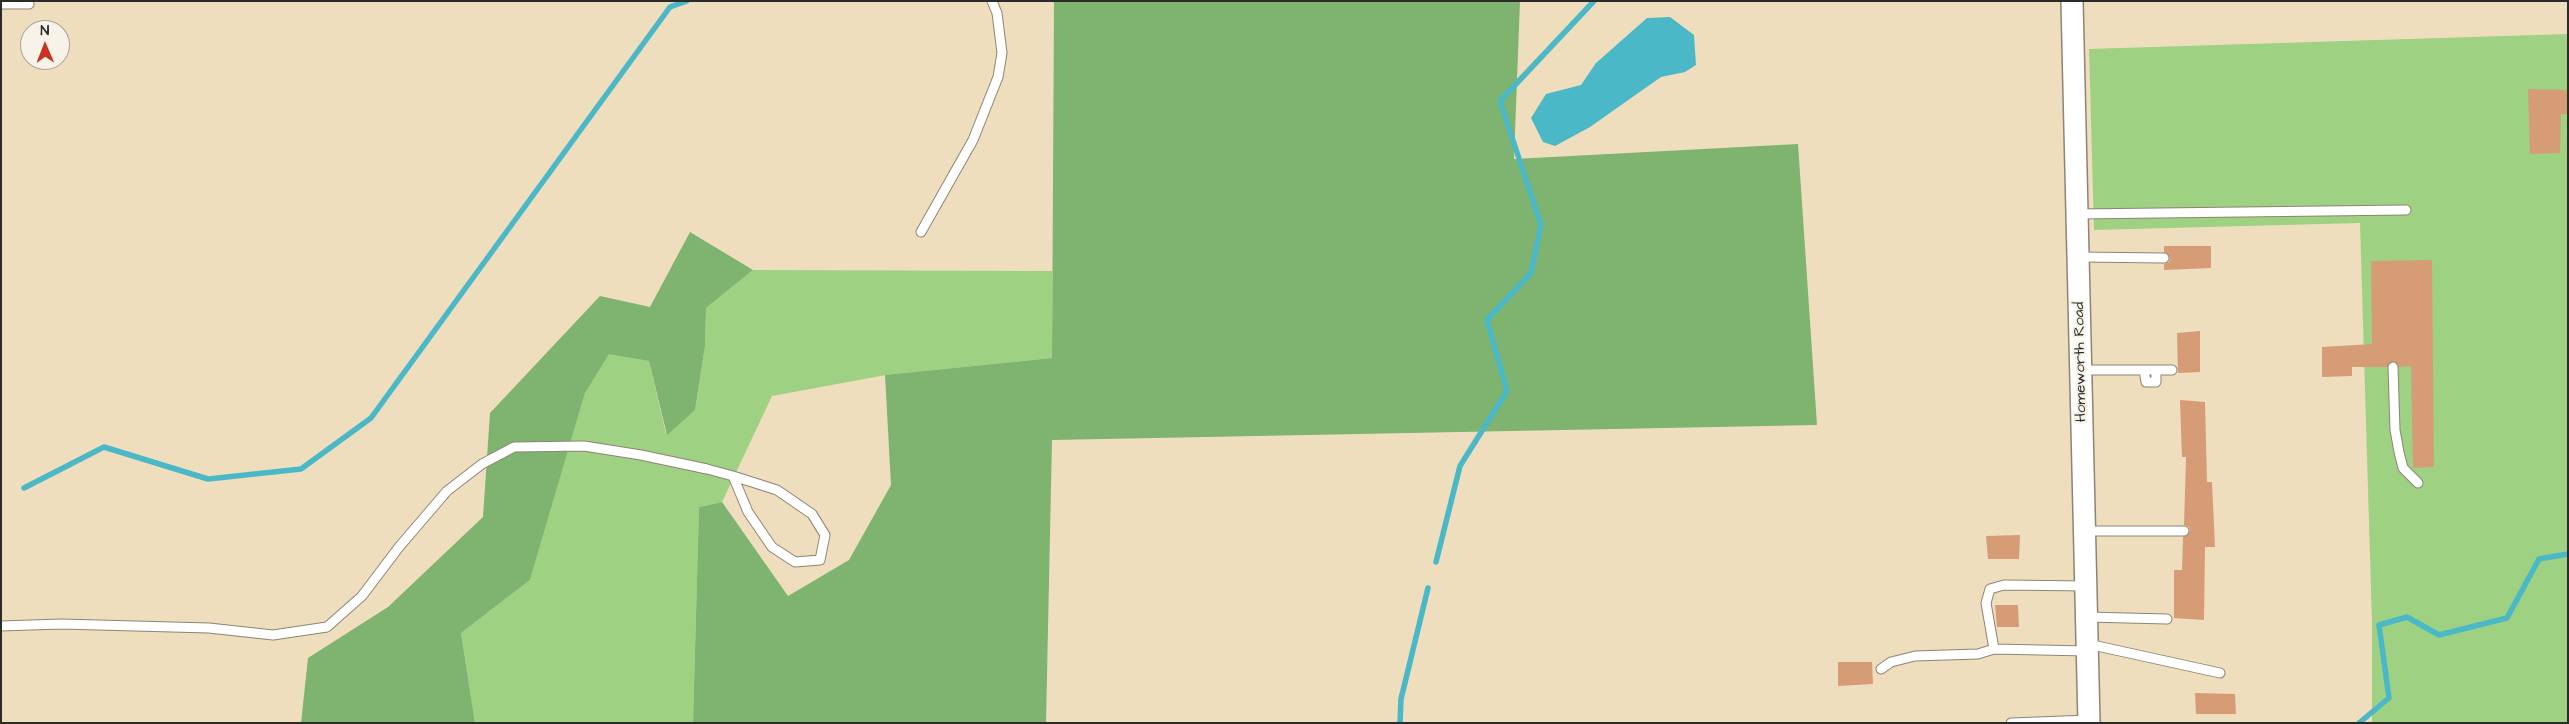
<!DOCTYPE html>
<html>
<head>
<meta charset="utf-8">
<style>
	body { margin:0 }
	#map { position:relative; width:2569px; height:724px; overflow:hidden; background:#efdebd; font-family:"Architects Daughter",sans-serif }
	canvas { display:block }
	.frame { position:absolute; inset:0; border:2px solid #2b2b2b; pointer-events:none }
	.north { position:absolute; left:20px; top:20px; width:50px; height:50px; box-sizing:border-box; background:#f7f3e8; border:1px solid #a5a39c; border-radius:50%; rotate:359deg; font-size:14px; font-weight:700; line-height:20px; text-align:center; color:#2b2b2b }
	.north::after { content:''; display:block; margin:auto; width:18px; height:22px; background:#c8321e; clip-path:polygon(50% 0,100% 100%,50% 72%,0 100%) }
</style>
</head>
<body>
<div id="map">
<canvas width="2569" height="724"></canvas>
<div class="frame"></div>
<div class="north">N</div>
</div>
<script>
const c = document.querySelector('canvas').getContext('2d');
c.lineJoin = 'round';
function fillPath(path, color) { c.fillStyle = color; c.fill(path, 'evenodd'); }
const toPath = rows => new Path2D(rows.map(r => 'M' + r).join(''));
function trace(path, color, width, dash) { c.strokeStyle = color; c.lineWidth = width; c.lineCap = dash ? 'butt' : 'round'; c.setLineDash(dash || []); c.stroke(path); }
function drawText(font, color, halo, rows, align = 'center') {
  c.font = font + ' "Architects Daughter",sans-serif'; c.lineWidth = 4.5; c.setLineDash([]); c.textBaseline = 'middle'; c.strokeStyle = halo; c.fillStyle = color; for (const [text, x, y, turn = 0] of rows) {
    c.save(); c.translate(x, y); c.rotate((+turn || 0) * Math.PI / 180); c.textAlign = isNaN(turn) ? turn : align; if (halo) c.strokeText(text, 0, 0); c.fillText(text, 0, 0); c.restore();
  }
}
fillPath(toPath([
	[2568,34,2568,723,2372,723,2372,623,2360,223,2094,230,2089,49],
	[753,270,1052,271,1052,358,886,375,772,396,722,502,699,507,693,723,475,723,461,633,530,580,585,393,609,353,649,361,666,434,695,410,705,346,706,308]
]), '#9ed182');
fillPath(toPath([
	[1054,1,1520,1,1514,159,1798,144,1817,425,1052,440,1046,723,693,723,699,507,722,502,788,596,849,560,891,485,885,375,1052,358],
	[690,232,753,270,706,308,705,346,695,410,667,435,649,361,609,354,585,393,530,580,461,633,475,723,301,723,308,658,388,607,483,517,490,413,600,296,650,307]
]), '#7eb370');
fillPath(toPath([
	[1670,17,1694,35,1696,65,1685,72,1661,77,1590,127,1555,146,1543,142,1531,118,1546,94,1581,85,1596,63,1647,18]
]), '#4bb8c7');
trace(toPath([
	[24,488,104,447,208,479,301,469,371,418,670,7,687,1],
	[1436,562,1460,466,1507,391,1487,320,1531,273,1541,225,1500,101,1594,1],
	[1400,723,1401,699,1428,588],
	[2359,723,2389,698,2379,625,2407,617,2439,635,2507,618,2539,559,2568,554]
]), '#4bb8c7', 5.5);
fillPath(toPath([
	[2528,89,2568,90,2568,114,2561,114,2560,153,2530,154],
	[2164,246,2211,246,2211,268,2164,270,2164,264,2169,262,2170,258,2164,252],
	[2432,260,2434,467,2413,468,2411,366,2399,367,2396,362,2392,361,2387,367,2352,367,2352,376,2322,377,2322,347,2372,344,2371,261],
	[2200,331,2200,372,2178,373,2177,333],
	[2180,400,2205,402,2207,482,2212,482,2215,547,2205,547,2204,620,2174,618,2174,570,2182,570,2183,537,2190,531,2189,527,2184,525,2186,457,2182,457],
	[2020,535,2019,559,1988,559,1986,536],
	[1995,605,2018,605,2019,627,1997,627],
	[1838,662,1872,662,1873,684,1838,686],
	[2195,693,2235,694,2236,714,2196,714]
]), '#d69c76');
const service = toPath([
	[1,4,29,4],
	[2078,214,2406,210],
	[921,232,973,140,998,77,1002,53,997,13,992,1],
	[2079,257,2164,258],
	[2393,367,2395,430,2399,452,2403,468,2418,483],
	[2082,370,2172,370],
	[2144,370,2146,382,2156,382,2156,370],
	[2086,531,2184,531],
	[2087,586,2004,585,1990,589,1986,603,1994,649,2087,651],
	[2087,617,2167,619],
	[1,626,61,624,209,628,273,635,327,627,362,596,399,547,447,491,482,464,514,447,584,446,641,455,707,469,733,476,777,490,812,514,825,535,820,560,795,562,772,547,748,512,733,476],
	[2088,644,2220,673],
	[1881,669,1891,662,1915,656,1978,654,1994,649],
	[2011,723,2089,720]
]);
const tertiary = toPath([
	[2072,1,2089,723]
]);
trace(service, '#8d8474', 11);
trace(tertiary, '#8d8474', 24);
trace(service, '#fff', 9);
trace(tertiary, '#fff', 21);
drawText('15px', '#2b2b2b', '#f7f3e8', [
	["Homeworth Road",2081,362,-91]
]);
</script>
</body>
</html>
